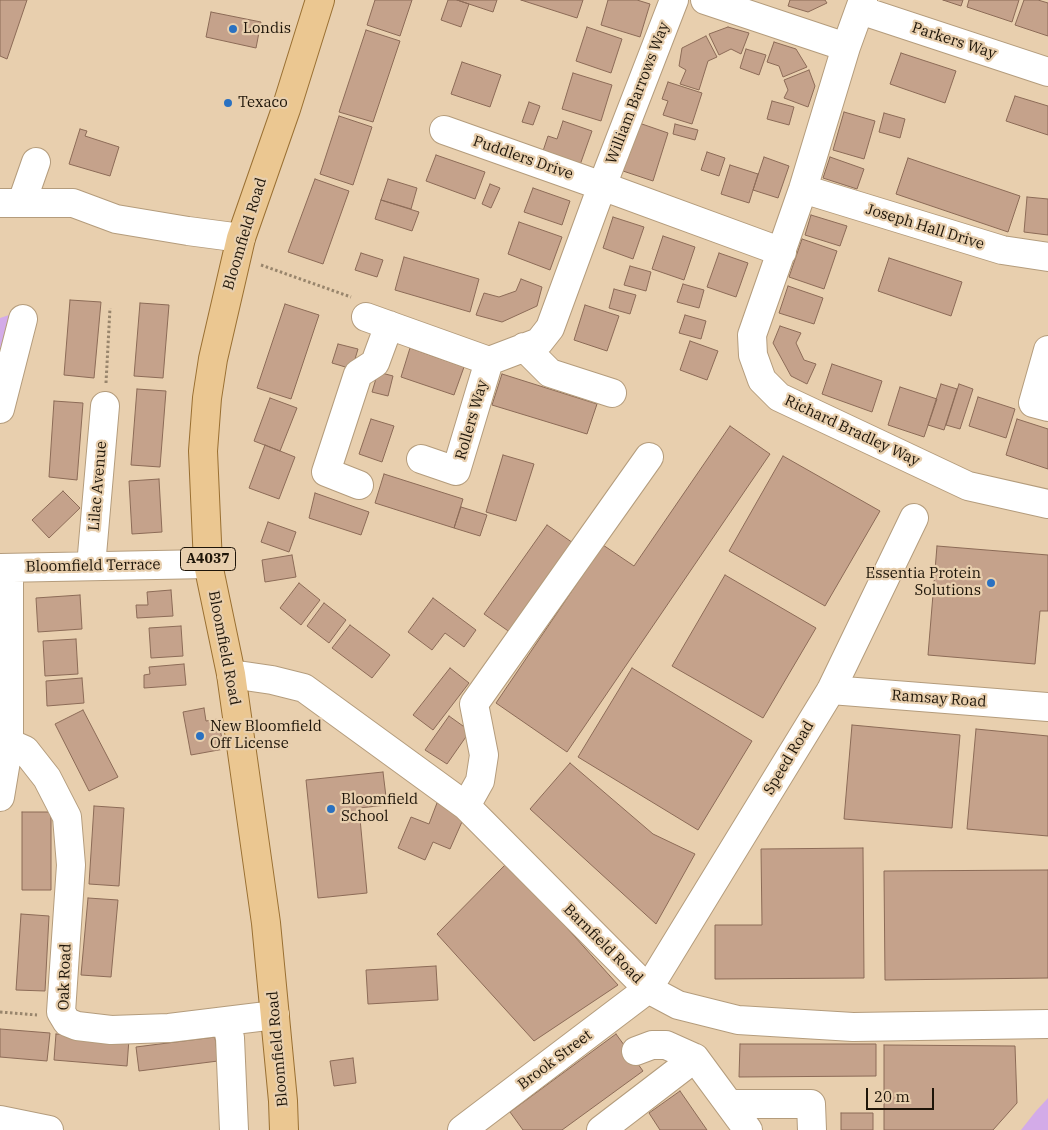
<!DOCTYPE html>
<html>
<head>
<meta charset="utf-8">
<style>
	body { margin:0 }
	#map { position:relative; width:1048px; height:1130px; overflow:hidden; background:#e8cfae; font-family:"IBM Plex Serif",serif }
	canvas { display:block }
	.scale { position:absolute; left:866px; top:1088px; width:68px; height:22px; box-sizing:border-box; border:2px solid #1e1509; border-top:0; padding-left:6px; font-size:15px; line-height:18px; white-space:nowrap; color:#1e1509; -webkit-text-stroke:4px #e8cfae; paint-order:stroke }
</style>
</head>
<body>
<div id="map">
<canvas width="1048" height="1130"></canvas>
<div class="scale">20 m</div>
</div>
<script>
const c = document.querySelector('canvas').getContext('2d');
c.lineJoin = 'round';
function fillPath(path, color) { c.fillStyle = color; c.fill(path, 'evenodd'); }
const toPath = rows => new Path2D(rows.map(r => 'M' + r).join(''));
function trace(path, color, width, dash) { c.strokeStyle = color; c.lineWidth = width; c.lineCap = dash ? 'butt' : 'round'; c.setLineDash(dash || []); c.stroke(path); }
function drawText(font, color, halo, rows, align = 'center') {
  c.font = font + ' "IBM Plex Serif",serif'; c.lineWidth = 4.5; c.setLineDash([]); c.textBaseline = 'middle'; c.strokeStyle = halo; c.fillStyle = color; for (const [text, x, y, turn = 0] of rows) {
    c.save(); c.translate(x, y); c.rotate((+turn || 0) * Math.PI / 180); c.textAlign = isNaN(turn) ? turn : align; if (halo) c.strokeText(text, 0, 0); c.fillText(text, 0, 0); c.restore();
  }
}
fillPath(toPath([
	[15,313,0,375,0,318],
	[1048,1098,1048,1130,1021,1130,1036,1111]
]), '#d3abe8');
const building = toPath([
	[0,0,27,0,7,59,0,56,0,0],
	[375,0,412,0,400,36,367,25,375,0],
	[448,0,457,0,469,4,461,27,441,20,448,0],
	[457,0,497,0,493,12,457,0],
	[521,0,583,0,577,18,521,0],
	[608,0,637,0,650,4,640,37,601,25,608,0],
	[790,0,825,0,827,3,808,12,788,6,790,0],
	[943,0,963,0,961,6,943,0],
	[969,0,1019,0,1012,22,967,7,969,0],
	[1024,0,1038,0,1048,3,1048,36,1015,25,1024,0],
	[211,12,261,22,256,48,206,37,211,12],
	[587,27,622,39,611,73,576,61,587,27],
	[728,27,749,33,741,54,731,49,719,55,709,34,728,27],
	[366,30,400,41,373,122,339,112,366,30],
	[706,36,717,57,708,61,699,90,680,84,686,70,679,66,682,48,706,36],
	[774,42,796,49,807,67,783,77,779,66,767,62,774,42],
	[746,49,766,55,759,75,740,68,746,49],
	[901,53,956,71,945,103,890,84,901,53],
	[462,62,501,75,490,107,451,94,462,62],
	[809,70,815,86,808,107,784,98,788,90,784,80,809,70],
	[573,73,612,85,601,121,562,109,573,73],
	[668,82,702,93,692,124,663,115,668,101,662,99,668,82],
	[1015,96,1048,106,1048,135,1006,121,1015,96],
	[772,101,794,107,789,125,767,119,772,101],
	[529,102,540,106,533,125,522,122,529,102],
	[844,112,875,121,864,159,833,150,844,112],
	[884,113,905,119,900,138,879,132,884,113],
	[339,116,372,127,353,185,320,174,339,116],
	[563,121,592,131,580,165,543,151,548,136,557,139,563,121],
	[639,123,668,133,653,181,623,171,639,123],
	[675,124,698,130,695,140,673,134,675,124],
	[80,129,87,131,85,136,119,147,110,176,69,164,80,129],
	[707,152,725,158,719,176,701,170,707,152],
	[436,155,485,172,475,199,426,181,436,155],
	[764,157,789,166,778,198,753,190,764,157],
	[830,157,864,169,857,189,823,178,830,157],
	[908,158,1020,196,1008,232,896,194,908,158],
	[730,165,758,174,749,203,721,194,730,165],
	[315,179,349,191,323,264,288,252,315,179],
	[388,179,417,188,411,209,381,200,388,179],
	[490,184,500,188,491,208,482,204,490,184],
	[533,188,570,201,562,225,524,212,533,188],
	[1027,197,1048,199,1048,235,1024,232,1027,197],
	[381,200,419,212,412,231,375,219,381,200],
	[811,215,847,226,840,246,805,235,811,215],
	[613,217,644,227,633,259,603,248,613,217],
	[519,222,562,237,550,270,508,254,519,222],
	[663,236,695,247,684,280,652,269,663,236],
	[802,239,837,251,824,289,789,277,802,239],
	[361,253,383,260,377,277,355,270,361,253],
	[719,253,748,263,736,297,707,287,719,253],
	[404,257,479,279,470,312,395,290,404,257],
	[889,258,962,282,951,316,878,291,889,258],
	[630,266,651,272,646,291,624,285,630,266],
	[521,279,542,287,537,306,502,322,476,315,484,293,499,297,516,291,521,279],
	[683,284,704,290,699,308,677,302,683,284],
	[788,286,823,298,814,324,779,313,788,286],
	[614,289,636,295,630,314,609,308,614,289],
	[70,300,101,302,94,378,64,375,70,300],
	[140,303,169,305,163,378,134,376,140,303],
	[285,304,319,315,291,399,257,388,285,304],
	[585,305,619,316,607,351,574,340,585,305],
	[685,315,706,321,701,339,679,333,685,315],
	[780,326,801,333,796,343,804,360,816,364,807,384,791,376,773,343,780,326],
	[690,341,718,351,707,380,680,370,690,341],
	[338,344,358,349,352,369,332,363,338,344],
	[410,348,464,367,454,395,401,377,410,348],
	[832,364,882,381,872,412,822,394,832,364],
	[378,372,393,376,388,396,372,392,378,372],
	[502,374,597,404,587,434,492,405,502,374],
	[941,384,957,389,944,430,928,425,941,384],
	[959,384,973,389,960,429,946,425,959,384],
	[900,387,937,399,924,437,888,425,900,387],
	[137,389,166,391,160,467,131,465,137,389],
	[978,397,1015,409,1006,438,969,426,978,397],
	[270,398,297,408,280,451,254,441,270,398],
	[54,401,83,403,77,480,49,477,54,401],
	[371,419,394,426,382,462,359,454,371,419],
	[1017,419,1048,429,1048,469,1006,455,1017,419],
	[730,426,770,454,567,752,496,703,603,545,634,566,730,426],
	[265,445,295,457,279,499,249,488,265,445],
	[503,455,534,464,516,521,486,512,503,455],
	[783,456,880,511,825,606,729,551,783,456],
	[384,474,463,499,454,528,375,503,384,474],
	[159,479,162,532,132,534,129,481,159,479],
	[63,491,80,508,49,538,32,520,63,491],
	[315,493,369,512,361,535,309,518,315,493],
	[461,507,487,515,480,536,454,528,461,507],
	[268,522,296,532,289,552,261,542,268,522],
	[547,525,576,545,514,635,484,614,547,525],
	[937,546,1048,555,1048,611,1040,611,1035,664,928,655,937,546],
	[292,555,296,577,265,582,262,560,292,555],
	[725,575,816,628,763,718,672,666,725,575],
	[299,583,320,600,301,625,280,608,299,583],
	[171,590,173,616,137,618,136,605,148,605,147,592,171,590],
	[80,595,82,629,38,632,36,598,80,595],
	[433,598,476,630,464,647,445,633,432,650,408,632,433,598],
	[324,603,346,620,329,643,307,626,324,603],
	[350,625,390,655,372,678,332,648,350,625],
	[181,626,183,656,151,658,149,628,181,626],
	[76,639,78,674,45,676,43,641,76,639],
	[184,664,186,685,144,688,144,675,150,674,149,667,184,664],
	[450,668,469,683,433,730,413,715,450,668],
	[632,668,752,741,698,830,578,757,632,668],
	[82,678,84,703,47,706,46,681,82,678],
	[204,708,206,721,218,719,224,749,191,755,183,712,204,708],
	[83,710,118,777,89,791,55,724,83,710],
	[449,716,470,731,447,764,425,750,449,716],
	[852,725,960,735,952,828,844,819,852,725],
	[976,729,1048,736,1048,836,967,829,976,729],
	[570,763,653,834,695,854,656,924,530,809,570,763],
	[383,772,387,805,359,808,367,893,318,898,306,780,383,772],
	[437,803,465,815,450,849,433,842,425,860,398,848,411,817,429,824,437,803],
	[94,806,124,808,119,886,89,884,94,806],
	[22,812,51,812,51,890,22,890,22,812],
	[863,848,864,978,715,979,715,925,762,925,761,849,863,848],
	[508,862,618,985,534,1041,437,934,508,862],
	[1048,870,1048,978,885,980,884,871,1048,870],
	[88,898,118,900,111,977,81,975,88,898],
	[21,914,49,916,45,991,16,990,21,914],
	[436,966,438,1000,368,1004,366,970,436,966],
	[0,1029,50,1033,47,1061,0,1057,0,1029],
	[56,1034,129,1039,127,1066,54,1060,56,1034],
	[616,1034,643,1071,562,1130,523,1130,510,1112,616,1034],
	[215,1037,218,1061,139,1071,136,1047,215,1037],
	[740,1044,876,1044,876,1076,739,1077,740,1044],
	[884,1045,1015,1046,1017,1103,993,1130,884,1130,884,1045],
	[353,1058,356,1083,334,1086,330,1061,353,1058],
	[680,1091,707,1130,660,1130,649,1113,680,1091],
	[841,1113,873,1113,873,1130,841,1130,841,1113]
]);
fillPath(building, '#c5a28b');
trace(building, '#8c6b57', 1);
const minor = toPath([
	[705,0,846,47],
	[863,0,846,47,803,189,752,335,753,355,762,380,779,397,968,486,1048,504],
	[860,10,1048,72],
	[444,130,602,186,782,252],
	[803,189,1002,250,1048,257],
	[22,202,36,162],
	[0,203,73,203,116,219,188,231,241,238],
	[366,317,489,361,539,342,550,328,602,186,674,0],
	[524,347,550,373,612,393],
	[1048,350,1033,403,1048,407],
	[0,409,23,319],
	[421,459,456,471,489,361],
	[359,485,326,472,358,374,375,363,389,325],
	[91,566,105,406],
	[0,568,208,564],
	[231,674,272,680,304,688,466,806,648,989,678,1005,738,1020,853,1027,1048,1024],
	[831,690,1048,707],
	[9,743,25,750,47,778,67,817,71,865,61,1012,67,1022,77,1026,111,1030,169,1028,275,1015],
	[0,797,9,743,9,568],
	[466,806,480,781,484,755,474,704,649,457],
	[226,1021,230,1038,234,1130],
	[636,1051,652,1045,666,1045,695,1058],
	[729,1104,811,1104,812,1130],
	[0,1120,49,1130],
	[462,1130,648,989,831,690,914,518],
	[601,1130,695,1058,748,1130]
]);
const major = toPath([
	[284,1130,283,1101,266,923,231,674,208,564,203,451,207,398,213,359,241,238,286,109,320,0]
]);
trace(minor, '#b49c7c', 30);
trace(major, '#9a7032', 30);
trace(toPath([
	[261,265,351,297],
	[106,383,110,308],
	[0,1012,37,1015]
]), '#98856c', 3, [2.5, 2.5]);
trace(minor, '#fff', 28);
trace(major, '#ebc791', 28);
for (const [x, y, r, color] of [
	[233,29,5,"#2a71c1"],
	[228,103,5,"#2a71c1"],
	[991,583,5,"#2a71c1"],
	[200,736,5,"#2a71c1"],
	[331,809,5,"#2a71c1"]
]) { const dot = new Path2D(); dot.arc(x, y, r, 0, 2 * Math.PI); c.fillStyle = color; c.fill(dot); trace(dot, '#e8cfae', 2); }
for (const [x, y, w] of [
	[208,559,55]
]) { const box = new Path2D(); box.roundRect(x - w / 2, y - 11.5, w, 23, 4); c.fillStyle = '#e8cfae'; c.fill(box); trace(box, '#1e1509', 1); }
drawText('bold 14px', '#1e1509', null, [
	["A4037",208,559]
]);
drawText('15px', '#1e1509', '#e8cfae', [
	["Londis",243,29],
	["Texaco",238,103],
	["Essentia Protein",981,574,"right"],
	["Solutions",981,591,"right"],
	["New Bloomfield",210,727],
	["Off License",210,744],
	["Bloomfield",341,800],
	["School",341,817]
], 'left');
drawText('15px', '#1e1509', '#e8cfae', [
	["Parkers Way",954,41,18],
	["William Barrows Way",638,93,-69],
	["Puddlers Drive",523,158,19],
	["Joseph Hall Drive",925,227,17],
	["Bloomfield Road",245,234,-73],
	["Rollers Way",472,420,-74],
	["Richard Bradley Way",852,431,25],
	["Lilac Avenue",98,486,-85],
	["Bloomfield Terrace",93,566,-1],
	["Bloomfield Road",224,648,79],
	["Ramsay Road",939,699,4],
	["Speed Road",789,758,-59],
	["Barnfield Road",603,944,45],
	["Oak Road",65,977,-88],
	["Bloomfield Road",278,1049,-95],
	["Brook Street",555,1060,-37]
]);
</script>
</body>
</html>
